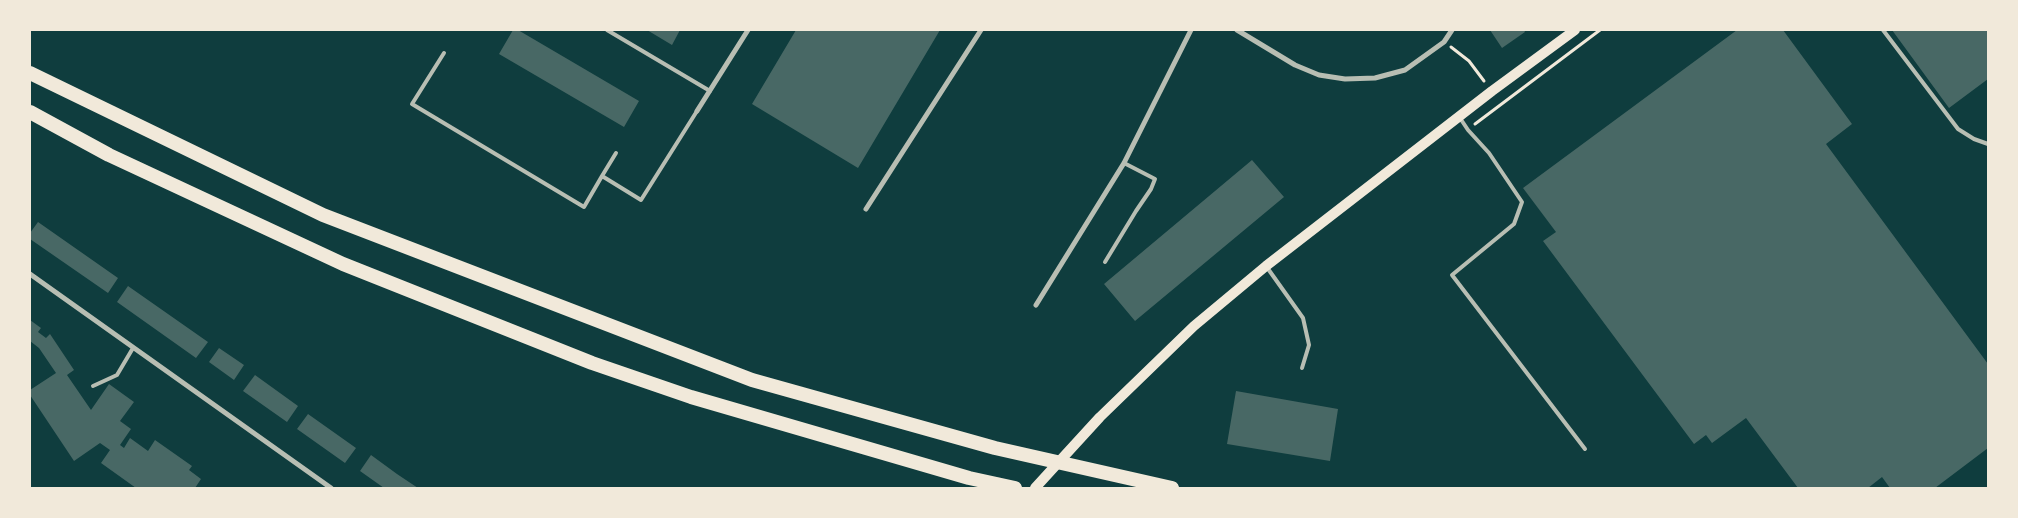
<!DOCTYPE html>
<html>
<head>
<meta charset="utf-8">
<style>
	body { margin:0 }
	#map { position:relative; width:2018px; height:518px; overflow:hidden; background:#0f3d3e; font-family:"Exo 2",sans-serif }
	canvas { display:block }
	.frame { position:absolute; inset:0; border:31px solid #f1e9da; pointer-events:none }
</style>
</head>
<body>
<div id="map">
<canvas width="2018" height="518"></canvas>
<div class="frame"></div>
</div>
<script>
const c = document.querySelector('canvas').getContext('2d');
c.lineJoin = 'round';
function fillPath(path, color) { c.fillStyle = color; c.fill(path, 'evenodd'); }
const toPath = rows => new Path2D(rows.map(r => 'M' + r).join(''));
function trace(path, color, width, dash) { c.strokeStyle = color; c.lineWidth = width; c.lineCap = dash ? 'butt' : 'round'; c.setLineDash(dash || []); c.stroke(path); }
fillPath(toPath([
	[513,30,518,30,639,101,624,127,499,54],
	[647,30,680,30,672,45],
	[796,30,940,30,858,168,752,104],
	[1490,30,1524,30,1525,32,1502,48],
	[1737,30,1783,30,1852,124,1826,144,1988,364,1988,448,1935,488,1890,488,1882,477,1868,488,1798,488,1746,418,1712,443,1706,435,1694,444,1543,241,1556,232,1523,188],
	[1892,30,1988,30,1988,79,1949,108],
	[1252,160,1284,197,1135,321,1104,284],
	[38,222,118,278,108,293,30,239,30,233],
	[128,286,208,342,196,358,117,302],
	[30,320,41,328,38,332,46,338,50,334,74,370,67,375,91,410,109,384,134,402,120,421,131,429,120,445,124,448,130,438,148,451,155,440,192,466,189,470,201,479,195,488,136,488,101,463,110,450,100,443,74,461,30,395,30,390,56,373,39,348,30,341],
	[219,348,244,365,234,380,209,362],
	[255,375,298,406,287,422,243,391],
	[1236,391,1338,409,1330,461,1227,444],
	[308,414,356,448,345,463,297,429],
	[371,455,397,474,418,488,384,488,360,471]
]), '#486865');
trace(toPath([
	[1451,47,1469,61,1484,81],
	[1475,124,1600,30]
]), '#f1e9da', 3);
trace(toPath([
	[607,30,710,91],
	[1883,30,1958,129,1974,139,1988,144],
	[444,53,412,104,584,207,602,176,641,200,697,111],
	[1460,118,1468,130,1489,153,1522,202,1514,224,1452,275,1585,449],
	[602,176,616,153],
	[1105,262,1136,211,1151,189,1155,179,1124,163],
	[1266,266,1303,318,1309,345,1302,368],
	[93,386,117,375,133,348]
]), '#b8beb3', 4);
trace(toPath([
	[1237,30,1295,65,1319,75,1345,79,1375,78,1405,70,1444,42,1452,30],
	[697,111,748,30],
	[866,209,981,30],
	[30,274,331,488],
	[1036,305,1124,163,1191,30]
]), '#b8beb3', 5);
trace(toPath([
	[1035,488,1100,417,1194,326,1266,266,1492,91,1575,30]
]), '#f1e9da', 10);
trace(toPath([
	[30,73,323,215,752,380,995,448,1172,488],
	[30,112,109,155,343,264,592,363,691,397,969,478,1015,488]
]), '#f1e9da', 14);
</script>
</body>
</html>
